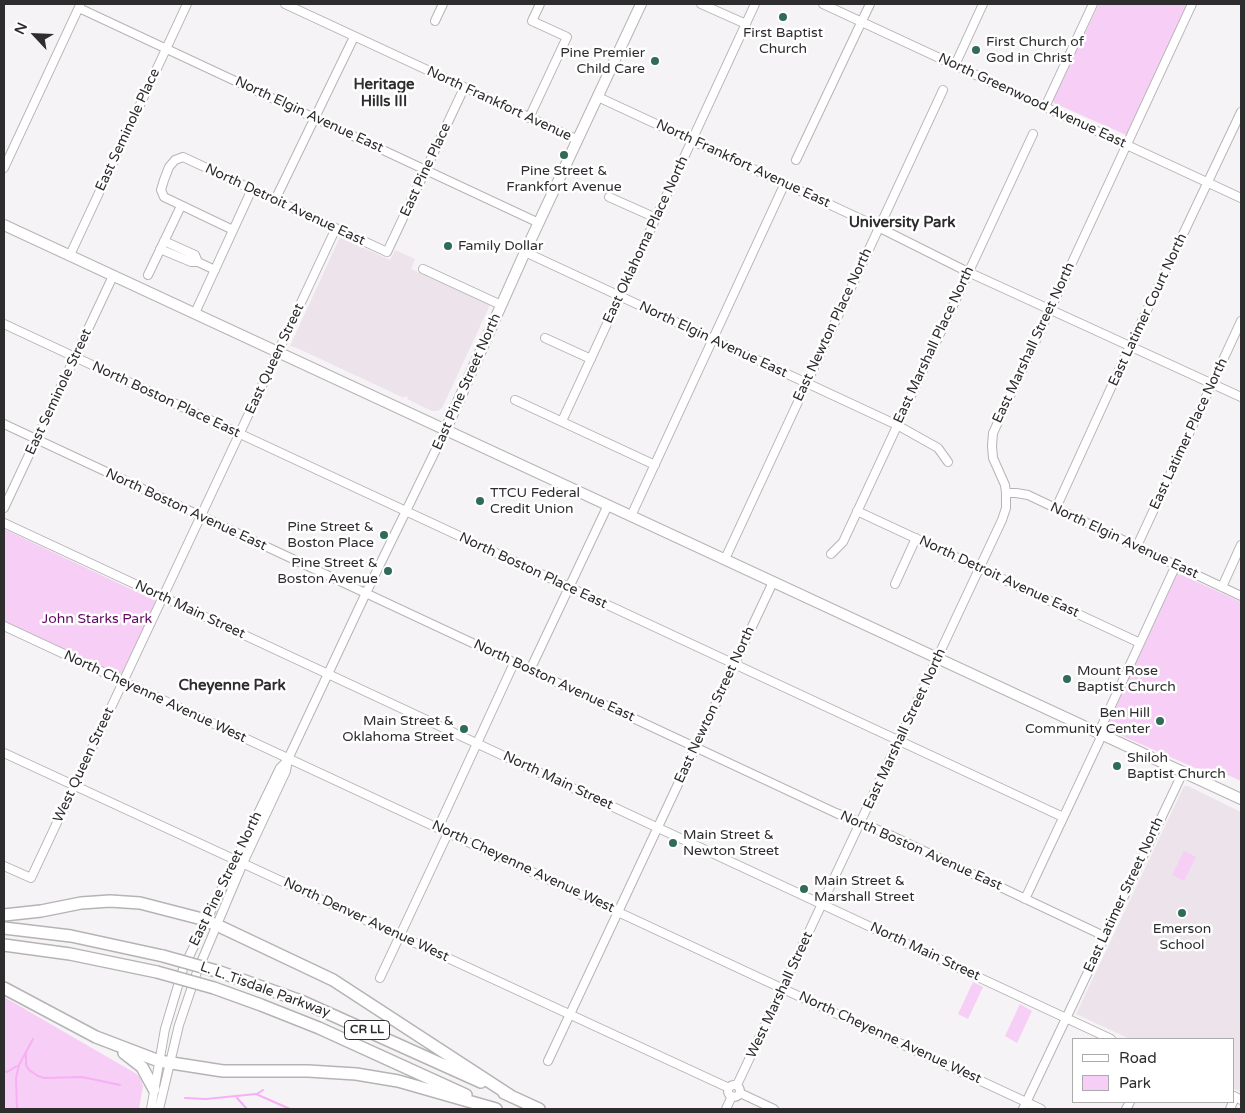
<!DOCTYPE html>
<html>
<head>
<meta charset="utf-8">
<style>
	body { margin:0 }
	#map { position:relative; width:1245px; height:1113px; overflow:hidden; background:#f6f3f6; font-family:"Varela Round",sans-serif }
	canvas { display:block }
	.frame { position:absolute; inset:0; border:5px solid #2e2d2e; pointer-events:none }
	.legend { position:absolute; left:1072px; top:1038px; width:162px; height:65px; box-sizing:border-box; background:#fff; border:1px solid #ababab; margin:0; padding:6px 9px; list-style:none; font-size:15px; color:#2e2d2e }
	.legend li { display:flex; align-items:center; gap:10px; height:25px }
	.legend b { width:25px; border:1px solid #ababab }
	.north { position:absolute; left:10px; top:10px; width:50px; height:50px; -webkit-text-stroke:4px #fff; paint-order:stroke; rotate:295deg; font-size:14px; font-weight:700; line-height:20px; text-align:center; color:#2e2d2e }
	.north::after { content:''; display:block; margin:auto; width:18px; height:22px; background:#2e2d2e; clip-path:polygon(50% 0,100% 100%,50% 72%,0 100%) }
</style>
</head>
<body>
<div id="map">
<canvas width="1245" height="1113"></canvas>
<div class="frame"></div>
<ul class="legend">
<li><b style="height:6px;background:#fff"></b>Road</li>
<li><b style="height:14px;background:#f7cef5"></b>Park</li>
</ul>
<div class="north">N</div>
</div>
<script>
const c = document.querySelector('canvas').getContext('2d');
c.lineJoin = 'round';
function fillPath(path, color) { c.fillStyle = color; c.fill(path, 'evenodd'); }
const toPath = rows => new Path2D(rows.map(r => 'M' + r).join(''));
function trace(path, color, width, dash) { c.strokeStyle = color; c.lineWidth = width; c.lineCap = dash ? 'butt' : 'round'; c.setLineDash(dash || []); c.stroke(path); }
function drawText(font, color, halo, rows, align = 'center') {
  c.font = font + ' "Varela Round",sans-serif'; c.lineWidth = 5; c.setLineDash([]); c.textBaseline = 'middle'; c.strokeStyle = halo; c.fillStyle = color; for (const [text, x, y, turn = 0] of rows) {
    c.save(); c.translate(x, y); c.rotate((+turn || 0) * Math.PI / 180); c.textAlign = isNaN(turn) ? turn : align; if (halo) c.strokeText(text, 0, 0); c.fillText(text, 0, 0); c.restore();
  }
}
fillPath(toPath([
	[340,237,390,260,395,250,415,259,411,269,490,305,442,408,438,411,432,411,407,399,408,397,405,396,404,398,297,348,290,346],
	[1184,786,1188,786,1241,812,1241,1092,1234,1089,1234,1039,1130,1039,1076,1014]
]), '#ece3eb');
fillPath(toPath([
	[1099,4,1189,4,1126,135,1054,103,1053,100],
	[4,529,156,601,122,673,116,675,113,673,4,622],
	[1177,574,1182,575,1241,602,1241,781,1219,771,1195,768,1111,731,1109,726,1108,723],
	[1184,851,1196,857,1184,881,1172,875],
	[973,982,983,987,968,1019,958,1014],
	[4,997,135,1073,140,1077,143,1086,139,1109,4,1109],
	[1020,1004,1032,1011,1017,1043,1005,1036]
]), '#f7cef5');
trace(toPath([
	[26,1052,26,1065,29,1070,38,1076,44,1078,82,1077,120,1085],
	[4,1071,7,1072,17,1066],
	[257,1094,263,1090],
	[185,1098,206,1099,256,1094,290,1109],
	[237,1098,247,1109],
	[17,1109,16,1078,19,1065,33,1039]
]), '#f8aff4', 2);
const minor = toPath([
	[285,4,578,140],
	[701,4,746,24],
	[823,4,1241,198],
	[79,8,539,223],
	[435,21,443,4],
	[955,65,983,4],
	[598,97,878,227,968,272,1241,397],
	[1045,107,1093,4],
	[529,118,567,37,532,21,540,4],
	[796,160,870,4],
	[4,168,80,5],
	[609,197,656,218],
	[275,200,354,37],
	[233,230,164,197,161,190,164,180,169,167,175,160,183,157,387,252,464,88],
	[164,241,195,255,198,262],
	[160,249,191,262,198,262,215,270],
	[525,252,897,425,938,448,948,462],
	[70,255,187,4],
	[423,269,501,305],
	[148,275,181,206],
	[195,313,252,189],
	[4,324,1063,817],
	[545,338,591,359],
	[515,400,655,465],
	[562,421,755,4],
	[4,424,836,813,888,834,1104,936],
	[1006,493,1016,493,1028,495,1241,596],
	[4,508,113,276],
	[1056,508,1130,346,1241,112],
	[857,511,1140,643],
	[631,516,785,183],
	[4,523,1111,1039],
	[1137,546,1241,321],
	[831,554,843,542,1033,134],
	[725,559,943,90],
	[895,584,916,538],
	[1222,587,1241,545],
	[4,626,1041,1109],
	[530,670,608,505],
	[1098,734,1176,565],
	[4,753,729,1088],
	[438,828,514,663],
	[4,866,31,878,336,228],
	[1025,899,1102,735],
	[380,978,448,833],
	[548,1061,773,582],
	'728 1091a6 6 0 1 1 12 0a6 6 0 1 1-12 0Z',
	[737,1085,1002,520,1006,508,1006,493,1005,485,993,458,992,446,993,433,1192,4],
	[740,1093,774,1109],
	[1234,1096,1241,1100],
	[151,1109,165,1029,183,969,280,768,287,761],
	[159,1109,179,1025,197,972,243,863,286,771,288,759,366,593,445,431],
	[726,1109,732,1096],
	[1023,1109,1183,772],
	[1126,1109,1130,1102],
	[1230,1109,1233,1102]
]);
const major = toPath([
	[4,225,1241,799],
	[445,431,525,252,641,4]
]);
const highway = toPath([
	[4,915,41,911,81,903,110,901,140,903,202,919,221,927,333,980,511,1096],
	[4,928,71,936,163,956],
	[4,945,70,954,157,972],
	[220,972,301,1001,481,1082],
	[4,988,96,1037,159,1061,223,1071,308,1071,356,1074,398,1081,496,1109],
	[214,988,261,1005,319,1028,466,1095],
	[124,1053,142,1067,154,1089],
	[504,1093,539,1109]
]);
trace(minor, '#b6b3b5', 10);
trace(major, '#b6b3b5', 12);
trace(highway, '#b6b3b5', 14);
trace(minor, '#fff', 8);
trace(major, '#fff', 10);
trace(highway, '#fff', 11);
const highwayBridge = toPath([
	[163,956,220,972],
	[157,972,214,988]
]);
trace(highwayBridge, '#b6b3b5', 14, []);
trace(highwayBridge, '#fff', 11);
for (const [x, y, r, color] of [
	[783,17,5,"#2f6b56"],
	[976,50,5,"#2f6b56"],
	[655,61,5,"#2f6b56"],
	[564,155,5,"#2f6b56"],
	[448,246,5,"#2f6b56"],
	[480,501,5,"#2f6b56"],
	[384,535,5,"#2f6b56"],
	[388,571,5,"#2f6b56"],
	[1067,679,5,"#2f6b56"],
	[1160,721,5,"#2f6b56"],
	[464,729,5,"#2f6b56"],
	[1117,766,5,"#2f6b56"],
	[673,843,5,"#2f6b56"],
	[804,889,5,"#2f6b56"],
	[1182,913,5,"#2f6b56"]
]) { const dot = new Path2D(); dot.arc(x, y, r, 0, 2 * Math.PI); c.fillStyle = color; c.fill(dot); trace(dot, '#fff', 2); }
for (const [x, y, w] of [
	[367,1030,45]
]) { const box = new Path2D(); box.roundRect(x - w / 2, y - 9.5, w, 19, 4); c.fillStyle = '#fff'; c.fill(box); trace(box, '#2e2d2e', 1); }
drawText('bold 12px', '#2e2d2e', null, [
	["CR LL",367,1030]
]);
drawText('14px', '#2e2d2e', '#fff', [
	["First Baptist",783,33,"center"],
	["Church",783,49,"center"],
	["First Church of",986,42],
	["God in Christ",986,58],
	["Pine Premier",645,53,"right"],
	["Child Care",645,69,"right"],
	["Pine Street &",564,171,"center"],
	["Frankfort Avenue",564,187,"center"],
	["Family Dollar",458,246],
	["TTCU Federal",490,493],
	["Credit Union",490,509],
	["Pine Street &",374,527,"right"],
	["Boston Place",374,543,"right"],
	["Pine Street &",378,563,"right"],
	["Boston Avenue",378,579,"right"],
	["Mount Rose",1077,671],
	["Baptist Church",1077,687],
	["Ben Hill",1150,713,"right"],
	["Community Center",1150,729,"right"],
	["Main Street &",454,721,"right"],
	["Oklahoma Street",454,737,"right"],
	["Shiloh",1127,758],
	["Baptist Church",1127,774],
	["Main Street &",683,835],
	["Newton Street",683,851],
	["Main Street &",814,881],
	["Marshall Street",814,897],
	["Emerson",1182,929,"center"],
	["School",1182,945,"center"]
], 'left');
drawText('14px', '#2e2d2e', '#fff', [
	["North Greenwood Avenue East",1032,101,25],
	["North Frankfort Avenue",499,104,25],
	["North Elgin Avenue East",309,115,25],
	["East Seminole Place",128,130,-65],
	["North Frankfort Avenue East",743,164,25],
	["East Pine Place",426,170,-65],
	["North Detroit Avenue East",285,205,25],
	["East Oklahoma Place North",646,240,-65],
	["East Latimer Court North",1148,310,-65],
	["East Newton Place North",833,325,-65],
	["North Elgin Avenue East",713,340,25],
	["East Marshall Street North",1034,343,-65],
	["East Marshall Place North",934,345,-65],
	["East Queen Street",275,359,-65],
	["East Pine Street North",467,382,-66],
	["East Seminole Street",59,392,-65],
	["North Boston Place East",166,400,25],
	["East Latimer Place North",1189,434,-65],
	["North Boston Avenue East",186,510,25],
	["North Elgin Avenue East",1124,541,25],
	["North Boston Place East",533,571,25],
	["North Detroit Avenue East",999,577,25],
	["North Main Street",190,610,25],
	["North Boston Avenue East",554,681,25],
	["North Cheyenne Avenue West",155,697,25],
	["East Newton Street North",715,705,-65],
	["East Marshall Street North",905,729,-65],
	["West Queen Street",84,765,-65],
	["North Main Street",558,781,25],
	["North Boston Avenue East",921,851,24],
	["North Cheyenne Avenue West",523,867,25],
	["East Pine Street North",226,879,-64],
	["East Latimer Street North",1124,895,-65],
	["North Denver Avenue West",366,920,25],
	["North Main Street",925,952,25],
	["L. L. Tisdale Parkway",265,990,20],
	["West Marshall Street",780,995,-65],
	["North Cheyenne Avenue West",890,1038,25]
]);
drawText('14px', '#600760', '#fff', [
	["John Starks Park",97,619]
]);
drawText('bold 15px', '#2e2d2e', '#fff', [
	["Heritage",384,85],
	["Hills III",384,102],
	["University Park",902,223],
	["Cheyenne Park",232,686]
]);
</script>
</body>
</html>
